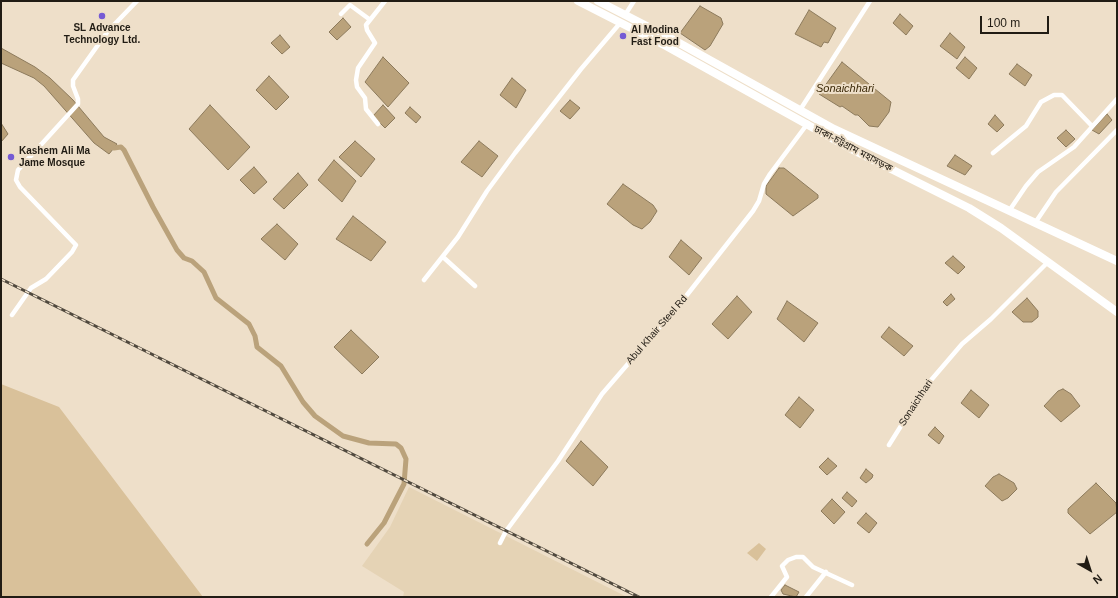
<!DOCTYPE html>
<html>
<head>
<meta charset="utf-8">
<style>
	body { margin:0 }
	#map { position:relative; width:1118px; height:598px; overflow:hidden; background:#eedfc9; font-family:Helvetica,sans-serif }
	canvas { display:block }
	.frame { position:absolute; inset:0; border:2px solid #211c14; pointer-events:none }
	.north { position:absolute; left:1070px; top:550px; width:40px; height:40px; -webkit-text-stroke:3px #eedfc9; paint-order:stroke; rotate:141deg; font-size:11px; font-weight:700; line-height:16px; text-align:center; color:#211c14 }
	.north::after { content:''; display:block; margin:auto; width:14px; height:18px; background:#211c14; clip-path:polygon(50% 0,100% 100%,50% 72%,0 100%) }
	.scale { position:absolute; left:980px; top:16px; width:69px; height:18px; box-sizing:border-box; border:2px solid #211c14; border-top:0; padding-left:5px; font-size:12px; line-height:14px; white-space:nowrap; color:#211c14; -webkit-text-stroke:3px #eedfc9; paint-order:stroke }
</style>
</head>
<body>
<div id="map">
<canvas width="1118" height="598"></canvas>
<div class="frame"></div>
<div class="north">N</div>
<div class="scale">100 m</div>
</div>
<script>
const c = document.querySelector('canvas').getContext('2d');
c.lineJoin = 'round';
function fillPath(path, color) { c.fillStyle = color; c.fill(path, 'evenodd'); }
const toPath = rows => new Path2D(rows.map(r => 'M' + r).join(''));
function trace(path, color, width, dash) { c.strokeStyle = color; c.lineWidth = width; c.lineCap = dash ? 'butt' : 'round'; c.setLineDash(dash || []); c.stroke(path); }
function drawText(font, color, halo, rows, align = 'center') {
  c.font = font + ' Helvetica,"Noto Sans Bengali",sans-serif'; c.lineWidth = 4; c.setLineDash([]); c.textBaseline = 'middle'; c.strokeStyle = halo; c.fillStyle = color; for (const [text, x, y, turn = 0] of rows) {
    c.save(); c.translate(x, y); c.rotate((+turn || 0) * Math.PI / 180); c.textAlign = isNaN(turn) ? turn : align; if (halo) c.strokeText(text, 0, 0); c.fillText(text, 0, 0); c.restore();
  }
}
fillPath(toPath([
	[409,487,627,597,403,597,404,592,362,566,390,527]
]), '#e5d3b5');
fillPath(toPath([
	[1,384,59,407,203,597,1,597],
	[759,543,766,549,757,561,747,553]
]), '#d9c19a');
const water = toPath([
	[700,6,721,18,723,24,710,46,705,50,680,33,700,6],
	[809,10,836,28,828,43,824,42,821,47,795,34,809,10],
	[900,14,913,26,906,35,893,23,900,14],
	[343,18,351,27,337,40,329,32,343,18],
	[950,33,965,47,957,59,940,46,950,33],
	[280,35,290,47,282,54,271,43,280,35],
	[1,48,35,67,50,78,73,100,104,137,117,144,114,148,109,154,94,143,44,86,34,78,1,63,1,48],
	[383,57,409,83,388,107,365,82,383,57],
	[965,57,977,68,969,79,956,68,965,57],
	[842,62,891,102,889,112,878,127,869,126,858,115,855,115,842,106,840,107,819,94,842,62],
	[1017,64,1032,75,1025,86,1009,74,1017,64],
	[269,76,289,97,276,110,256,90,269,76],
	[512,78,526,90,516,108,500,95,512,78],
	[570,100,580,108,570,119,560,111,570,100],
	[210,105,250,147,228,170,189,129,210,105],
	[383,105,395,118,385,128,373,116,383,105],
	[410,107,421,117,416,123,405,113,410,107],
	[1107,114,1112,120,1099,134,1092,130,1107,114],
	[995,115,1004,125,997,132,988,124,995,115],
	[1,123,8,134,1,142,1,123],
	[1066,130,1075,139,1066,147,1057,138,1066,130],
	[355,141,375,159,361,177,339,157,355,141],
	[479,141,498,156,482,177,461,162,479,141],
	[955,155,972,166,965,175,947,166,955,155],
	[334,160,356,181,342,202,318,180,334,160],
	[254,167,267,182,254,194,240,180,254,167],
	[779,168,784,168,818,195,818,198,793,216,766,194,766,186,779,168],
	[298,173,308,185,284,209,273,199,298,173],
	[623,184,653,205,657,211,650,222,642,229,633,225,607,204,623,184],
	[353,216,386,242,371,261,336,239,353,216],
	[277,224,298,244,285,260,261,239,277,224],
	[681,240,702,258,689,275,669,257,681,240],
	[953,256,965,267,958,274,945,263,953,256],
	[951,294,955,299,947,306,943,302,951,294],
	[737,296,752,312,728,339,712,324,737,296],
	[1027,298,1038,311,1038,317,1032,322,1023,322,1012,312,1027,298],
	[787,301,818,323,804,342,777,319,787,301],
	[889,327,913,346,904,356,881,337,889,327],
	[351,330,379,357,362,374,334,347,351,330],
	[1063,389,1071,394,1080,406,1061,422,1044,406,1058,391,1063,389],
	[971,390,989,405,979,418,961,403,971,390],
	[799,397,814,410,800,428,785,415,799,397],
	[935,427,944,436,939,444,928,435,935,427],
	[581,441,608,467,593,486,566,461,581,441],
	[828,458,837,466,827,475,819,467,828,458],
	[866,469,873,475,872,478,866,483,860,478,866,469],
	[999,474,1014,483,1017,489,1008,498,1002,501,985,486,993,477,999,474],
	[1096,483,1116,503,1117,512,1090,534,1068,513,1068,509,1096,483],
	[847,492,857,501,852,507,842,498,847,492],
	[832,499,845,512,834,524,821,511,832,499],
	[866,513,877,523,869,533,857,523,866,513],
	[785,585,799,592,796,597,783,594,781,590,785,585]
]);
fillPath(water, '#baa27b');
trace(water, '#8c7a5c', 1);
trace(toPath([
	[108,145,114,148,121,147,124,150,153,207,177,250,184,258,192,261,204,272,216,298,249,324,255,336,257,347,281,366,303,402,315,416,343,436,369,443,396,444,401,448,406,459,404,484,384,523,367,544]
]), '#baa27b', 5);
trace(toPath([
	[341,14,350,5,369,19],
	[625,15,634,1],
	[800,110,870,1],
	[378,124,366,109,365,98,357,87,356,80,358,68,375,43,367,30,366,25,385,1],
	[993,153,1026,126,1041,102,1054,95,1062,95,1092,126],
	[1009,211,1026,186,1038,172,1074,147,1117,99],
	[1035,223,1056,192,1117,130],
	[443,257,475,286],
	[424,280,458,237,487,191,515,153,581,69,621,22],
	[12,315,31,288,46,279,72,252,76,245,20,187,16,180,18,170,78,104,78,99,73,86,73,80,108,31,137,1],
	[889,445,926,386,962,344,991,319,1048,262],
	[500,543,506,531,558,461,602,394,683,300,753,211,759,201,764,184,770,174,808,123],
	[771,597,787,577,782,566,788,560,796,557,803,557,813,567,852,585],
	[806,597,826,572]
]), '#fff', 4.5);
trace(toPath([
	[578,1,666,46,853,150,969,208,1001,228,1117,312],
	[598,1,672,39,834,129,1117,261]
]), '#fff', 8);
const rail = toPath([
	[1,279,639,597]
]);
trace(rail, '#50493e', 3);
trace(rail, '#eedfc9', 1.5, [4.5]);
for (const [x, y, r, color] of [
	[102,16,4,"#755ad4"],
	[623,36,4,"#755ad4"],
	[11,157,4,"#755ad4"]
]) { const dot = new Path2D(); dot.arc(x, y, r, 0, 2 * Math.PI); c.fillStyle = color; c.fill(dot); trace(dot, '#eedfc9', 1.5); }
drawText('bold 10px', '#211c14', '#eedfc9', [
	["SL Advance",102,28,"center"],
	["Technology Ltd.",102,40,"center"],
	["Al Modina",631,30],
	["Fast Food",631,42],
	["Kashem Ali Ma",19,151],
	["Jame Mosque",19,163]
], 'left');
drawText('10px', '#211c14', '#eedfc9', [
	["ঢাকা-চট্টগ্রাম মহাসড়ক",853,149,28],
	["Abul Khair Steel Rd",657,330,-49],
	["Sonaichhari",916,403,-57]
]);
drawText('italic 11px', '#3a2807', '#eedfc9', [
	["Sonaichhari",845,89]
]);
</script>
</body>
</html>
